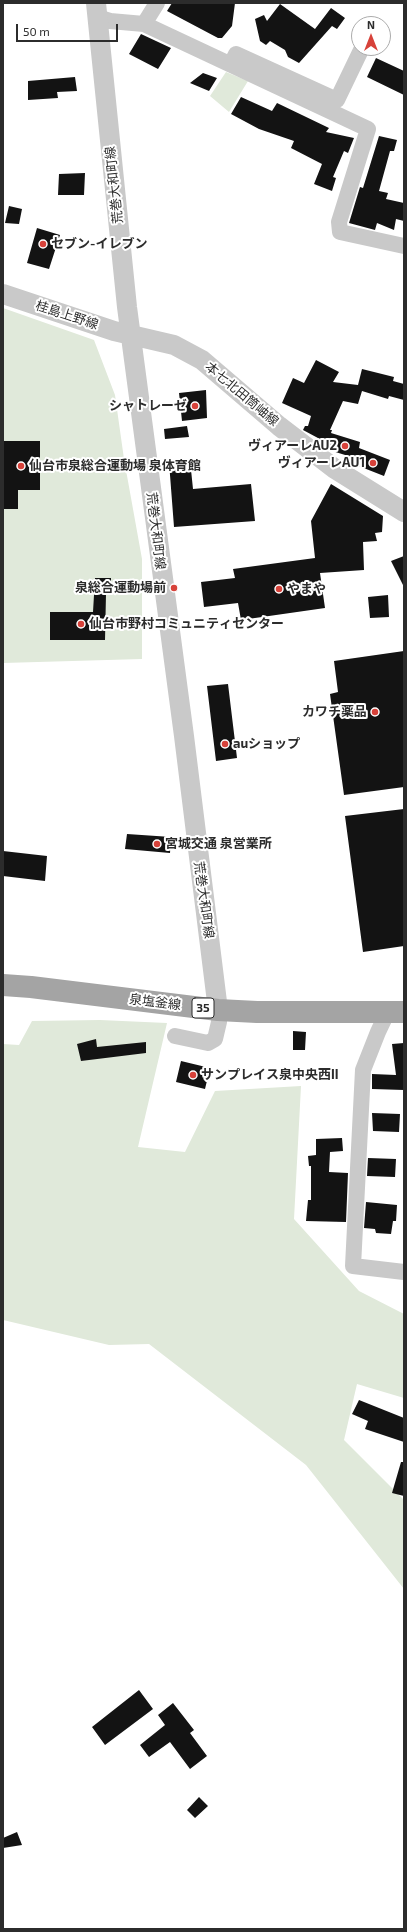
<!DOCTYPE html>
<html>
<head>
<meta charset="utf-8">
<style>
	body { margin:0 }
	#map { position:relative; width:407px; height:1932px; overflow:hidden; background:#fff; font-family:"Exo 2",sans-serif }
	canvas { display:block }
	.frame { position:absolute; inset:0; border:4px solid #2c2c2c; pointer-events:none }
	.north { position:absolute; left:351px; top:16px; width:40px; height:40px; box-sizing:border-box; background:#fff; border:1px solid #ababab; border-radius:50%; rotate:0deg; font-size:11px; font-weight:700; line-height:16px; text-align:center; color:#2c2c2c }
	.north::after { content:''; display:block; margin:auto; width:14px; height:18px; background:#d7423a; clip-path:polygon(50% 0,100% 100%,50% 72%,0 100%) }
	.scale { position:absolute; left:16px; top:24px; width:102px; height:18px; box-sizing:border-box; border:2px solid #2c2c2c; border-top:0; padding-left:5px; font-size:12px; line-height:14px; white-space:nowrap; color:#2c2c2c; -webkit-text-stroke:3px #fff; paint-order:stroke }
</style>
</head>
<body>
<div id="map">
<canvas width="407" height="1932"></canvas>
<div class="frame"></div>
<div class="north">N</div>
<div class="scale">50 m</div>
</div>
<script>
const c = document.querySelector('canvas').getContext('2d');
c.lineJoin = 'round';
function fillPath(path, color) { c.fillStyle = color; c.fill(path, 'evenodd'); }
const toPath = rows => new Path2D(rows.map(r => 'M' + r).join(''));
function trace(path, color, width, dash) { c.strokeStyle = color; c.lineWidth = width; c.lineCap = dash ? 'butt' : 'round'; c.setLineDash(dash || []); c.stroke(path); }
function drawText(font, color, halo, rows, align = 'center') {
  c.font = font + ' "Exo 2","Noto Sans JP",sans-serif'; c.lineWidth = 4; c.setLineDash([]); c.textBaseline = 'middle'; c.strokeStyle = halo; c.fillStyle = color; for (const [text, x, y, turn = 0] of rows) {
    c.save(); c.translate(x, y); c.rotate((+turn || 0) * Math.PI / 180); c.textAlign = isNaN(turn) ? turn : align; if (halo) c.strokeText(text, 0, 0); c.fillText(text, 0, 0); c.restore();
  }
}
fillPath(toPath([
	[226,72,248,81,229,112,210,96],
	[3,308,94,340,115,395,124,459,142,559,142,659,3,663],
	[100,1020,167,1023,138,1147,185,1152,215,1091,301,1086,294,1219,359,1291,404,1314,404,1398,357,1384,344,1440,404,1500,404,1589,306,1465,149,1344,109,1345,3,1320,3,1044,19,1045,32,1021]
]), '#e0e9da');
fillPath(toPath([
	[172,3,235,3,232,26,222,38,218,38,167,11],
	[280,4,315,29,331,8,345,18,337,29,332,26,299,63,288,57,285,50,270,41,266,45,260,41,255,19,264,15,267,21],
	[141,34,171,48,158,69,129,54],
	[376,58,404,71,404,95,367,77],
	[203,73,217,78,209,91,190,83],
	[75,77,77,91,57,92,58,98,28,100,28,81],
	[241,97,272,111,277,103,329,128,326,132,354,138,348,153,344,151,333,177,336,178,332,191,314,184,322,164,291,148,294,141,259,129,231,114],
	[379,136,397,140,394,151,390,151,379,191,388,193,386,199,404,203,404,221,396,219,394,230,377,223,375,230,349,223,360,187,363,188],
	[85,173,84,195,58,195,59,174],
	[9,206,22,209,19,224,5,223],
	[37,228,60,235,49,269,27,263],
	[316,360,339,372,333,382,358,385,362,369,394,377,393,381,404,384,404,400,389,396,388,399,362,391,358,404,343,401,330,430,332,430,331,433,360,442,359,448,390,460,384,476,356,465,358,459,329,450,331,445,303,430,305,426,308,426,311,416,282,403,293,378,304,383],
	[206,390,207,418,182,421,179,393],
	[187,426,189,437,165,439,164,429],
	[3,441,40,441,40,490,18,490,18,509,3,509],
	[190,460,193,489,251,484,255,521,174,527,169,462],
	[331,484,383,516,382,532,375,533,377,541,363,542,364,570,320,573,325,608,241,620,238,603,204,607,201,582,235,578,233,569,315,558,311,521],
	[404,556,404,587,391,561],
	[95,578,111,578,111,594,106,594,105,640,50,640,50,612,93,612],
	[388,595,389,617,370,618,368,597],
	[404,651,404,787,344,795,330,694,338,692,334,661],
	[228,684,237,758,216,761,207,686],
	[404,809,404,946,363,952,345,816],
	[127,834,171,837,170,853,125,849],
	[3,851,47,856,45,881,3,876],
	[293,1031,306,1032,305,1050,293,1050],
	[96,1039,97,1047,146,1042,146,1053,81,1061,77,1044],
	[404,1043,404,1090,372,1089,372,1074,396,1075,392,1044],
	[181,1061,210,1068,205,1089,176,1082],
	[372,1113,400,1114,399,1132,373,1131],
	[342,1138,343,1151,330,1152,329,1172,348,1173,346,1222,306,1221,308,1200,311,1200,311,1166,309,1166,308,1156,316,1155,316,1139],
	[368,1158,396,1159,395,1177,367,1176],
	[366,1202,397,1205,396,1221,393,1221,391,1234,376,1233,375,1229,364,1228],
	[359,1400,404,1418,404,1442,365,1429,368,1421,352,1414],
	[401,1462,404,1462,404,1496,392,1493],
	[139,1690,153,1709,105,1745,92,1727],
	[173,1703,194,1730,190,1733,207,1756,190,1769,170,1742,149,1757,140,1745,165,1725,158,1715],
	[199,1797,208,1806,195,1818,187,1810],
	[17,1832,22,1845,3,1848,3,1838]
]), '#131313');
trace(toPath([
	[97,17,110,21,144,24,368,129,339,222,340,232,404,246],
	[144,24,157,3],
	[231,64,236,54,337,100,362,48],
	[387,1013,378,1032,363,1070,353,1266,404,1272],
	[175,1036,208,1043,215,1039,219,1022,218,1010]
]), '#c9c9c9', 16);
trace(toPath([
	[96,3,127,307,184,736,218,1010],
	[3,294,114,331,174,345,202,360,279,426,335,469,404,512]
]), '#c9c9c9', 20);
trace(toPath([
	[3,985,31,987,218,1010,257,1012,404,1012]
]), '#a4a4a4', 22);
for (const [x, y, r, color] of [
	[43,244,4,"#d7423a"],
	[195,406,4,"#d7423a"],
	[345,446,4,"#d7423a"],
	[373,463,4,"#d7423a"],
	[21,466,4,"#d7423a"],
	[174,588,4,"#d7423a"],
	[279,589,4,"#d7423a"],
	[81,624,4,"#d7423a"],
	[375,712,4,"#d7423a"],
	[225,744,4,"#d7423a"],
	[157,844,4,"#d7423a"],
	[193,1075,4,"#d7423a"]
]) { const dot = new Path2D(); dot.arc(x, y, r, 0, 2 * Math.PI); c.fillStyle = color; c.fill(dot); trace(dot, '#fff', 1.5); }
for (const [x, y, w] of [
	[203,1008,22]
]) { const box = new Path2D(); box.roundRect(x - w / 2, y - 10, w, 20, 3); c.fillStyle = '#fff'; c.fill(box); trace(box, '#2c2c2c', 1); }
drawText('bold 12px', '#2c2c2c', null, [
	["35",203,1008]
]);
drawText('13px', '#2c2c2c', '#fff', [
	["荒巻大和町線",114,185,-96],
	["桂島上野線",67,315,18],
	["本七北田筒岫線",242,394,40],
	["荒巻大和町線",156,531,83],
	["荒巻大和町線",204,900,82],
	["泉塩釜線",155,1002,7]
]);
drawText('bold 13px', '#2c2c2c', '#fff', [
	["セブン-イレブン",51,244],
	["シャトレーゼ",187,406,"right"],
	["ヴィアーレAU2",337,446,"right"],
	["ヴィアーレAU1",365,463,"right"],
	["仙台市泉総合運動場 泉体育館",29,466],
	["泉総合運動場前",166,588,"right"],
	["やまや",287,589],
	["仙台市野村コミュニティセンター",89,624],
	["カワチ薬品",367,712,"right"],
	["auショップ",233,744],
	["宮城交通 泉営業所",165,844],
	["サンプレイス泉中央西II",201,1075]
], 'left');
</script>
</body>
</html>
